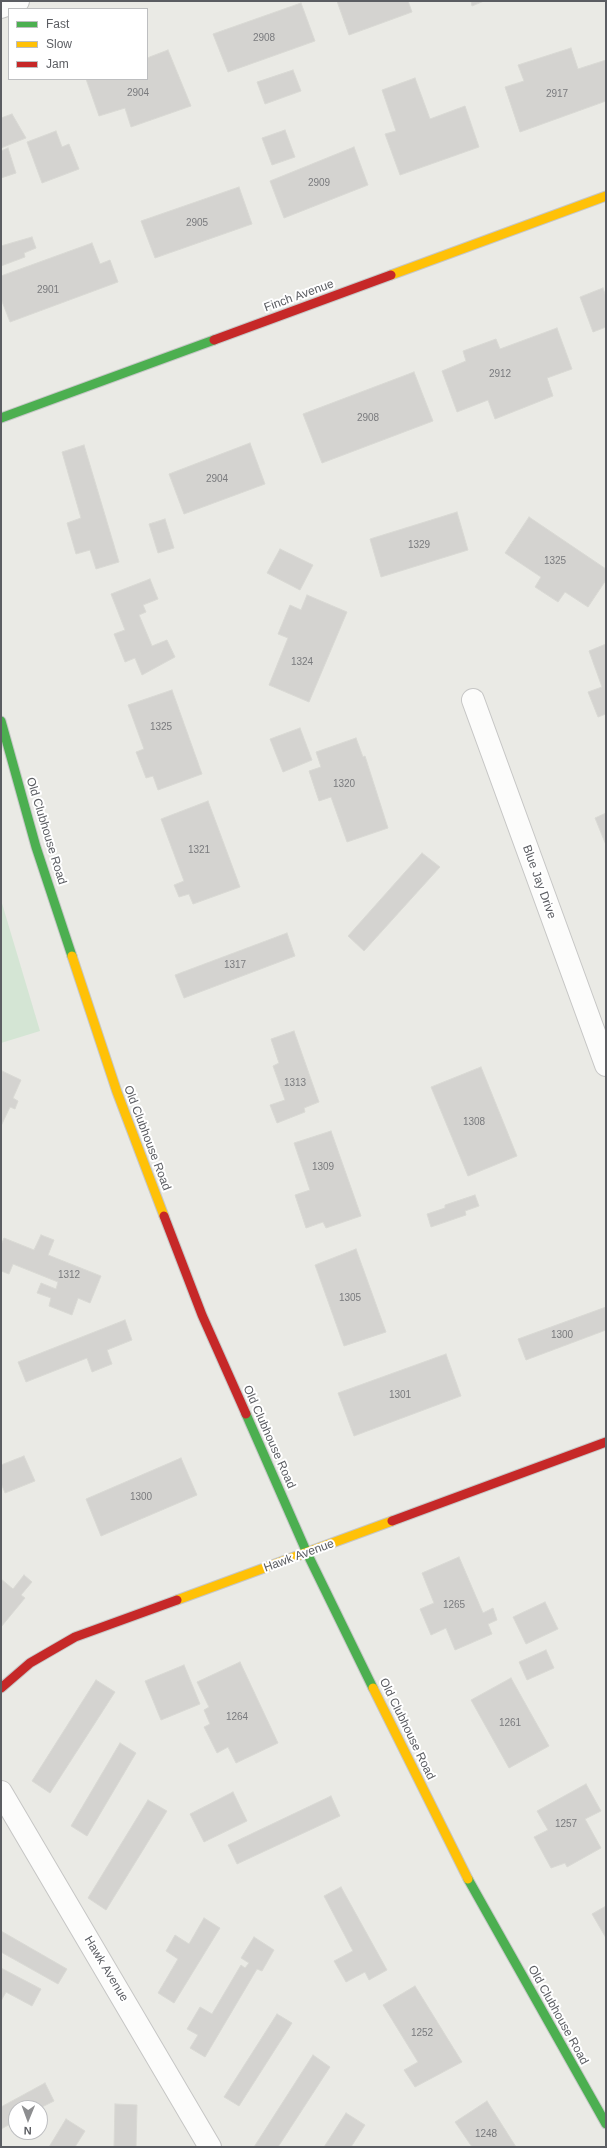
<!DOCTYPE html>
<html>
<head>
<meta charset="utf-8">
<style>
	body { margin:0 }
	#map { position:relative; width:607px; height:2148px; overflow:hidden; background:#eaeae5; font-family:Helvetica,sans-serif }
	canvas { display:block }
	.frame { position:absolute; inset:0; border:2px solid #5b5d62; pointer-events:none }
	.legend { position:absolute; left:8px; top:8px; width:140px; height:72px; box-sizing:border-box; background:#fff; border:1px solid #bdbec0; margin:0; padding:5px 7px; list-style:none; font-size:12px; color:#5b5d62 }
	.legend li { display:flex; align-items:center; gap:8px; height:20px }
	.legend b { width:20px; border:1px solid #bdbec0 }
	.north { position:absolute; left:8px; top:2100px; width:40px; height:40px; box-sizing:border-box; background:#fff; border:1px solid #bdbec0; border-radius:50%; rotate:181deg; font-size:11px; font-weight:700; line-height:16px; text-align:center; color:#5b5d62 }
	.north::after { content:''; display:block; margin:auto; width:14px; height:18px; background:#8d8e90; clip-path:polygon(50% 0,100% 100%,50% 72%,0 100%) }
</style>
</head>
<body>
<div id="map">
<canvas width="607" height="2148"></canvas>
<div class="frame"></div>
<ul class="legend">
<li><b style="height:5px;background:#4caf50"></b>Fast</li>
<li><b style="height:5px;background:#ffc107"></b>Slow</li>
<li><b style="height:5px;background:#c62828"></b>Jam</li>
</ul>
<div class="north">N</div>
</div>
<script>
const c = document.querySelector('canvas').getContext('2d');
c.lineJoin = 'round';
function fillPath(path, color) { c.fillStyle = color; c.fill(path, 'evenodd'); }
const toPath = rows => new Path2D(rows.map(r => 'M' + r).join(''));
function trace(path, color, width, dash) { c.strokeStyle = color; c.lineWidth = width; c.lineCap = dash ? 'butt' : 'round'; c.setLineDash(dash || []); c.stroke(path); }
function drawText(font, color, halo, rows, align = 'center') {
  c.font = font + ' Helvetica,sans-serif'; c.lineWidth = 4; c.setLineDash([]); c.textBaseline = 'middle'; c.strokeStyle = halo; c.fillStyle = color; for (const [text, x, y, turn = 0] of rows) {
    c.save(); c.translate(x, y); c.rotate((+turn || 0) * Math.PI / 180); c.textAlign = isNaN(turn) ? turn : align; if (halo) c.strokeText(text, 0, 0); c.fillText(text, 0, 0); c.restore();
  }
}
fillPath(toPath([
	[1,900,40,1031,1,1043]
]), '#d4e5d4');
const building = toPath([
	[337,1,408,1,412,12,349,35,337,1],
	[471,1,484,1,472,6,471,1],
	[301,3,315,41,228,72,213,34,301,3],
	[571,48,578,69,606,60,606,101,520,132,505,87,524,81,518,65,571,48],
	[168,50,191,106,131,127,125,108,99,116,86,79,147,79,147,58,168,50],
	[293,70,301,91,265,104,257,82,293,70],
	[415,78,430,119,465,106,479,147,400,175,385,134,396,131,382,90,415,78],
	[12,114,26,138,1,148,1,118,12,114],
	[285,130,295,157,272,165,262,138,285,130],
	[56,131,62,147,69,144,79,169,42,183,27,142,56,131],
	[354,147,368,185,284,218,270,181,354,147],
	[8,148,16,173,1,178,1,151,8,148],
	[239,187,252,224,155,258,141,221,239,187],
	[32,237,36,248,24,253,25,257,1,266,1,246,32,237],
	[92,243,100,264,110,260,118,282,10,322,1,299,1,276,92,243],
	[603,288,606,297,606,327,593,332,580,297,603,288],
	[557,328,572,369,547,378,553,396,495,419,488,400,457,412,442,371,466,361,463,351,496,339,500,349,557,328],
	[414,372,433,421,322,463,303,414,414,372],
	[250,443,265,484,184,514,169,474,250,443],
	[84,445,119,562,96,569,90,550,76,554,67,523,81,518,62,452,84,445],
	[457,512,468,550,381,577,370,539,457,512],
	[529,517,606,569,606,580,588,607,565,592,558,602,535,587,541,577,505,553,529,517],
	[165,519,174,548,158,553,149,524,165,519],
	[280,549,313,565,300,590,267,573,280,549],
	[150,579,158,599,143,605,146,612,139,615,152,646,167,640,175,657,142,675,135,658,125,662,114,634,125,630,111,594,150,579],
	[307,595,347,612,309,702,269,685,288,638,278,634,290,605,301,610,307,595],
	[606,644,606,714,598,717,588,692,602,687,589,651,606,644],
	[172,690,202,774,158,790,153,776,146,778,136,752,144,749,128,705,172,690],
	[300,728,312,760,283,772,270,739,300,728],
	[356,738,363,757,365,756,388,828,347,842,331,797,319,801,309,771,321,767,316,752,356,738],
	[208,801,240,887,193,904,189,894,179,897,174,885,184,881,161,819,208,801],
	[606,813,606,845,595,818,606,813],
	[422,853,440,867,364,951,348,936,422,853],
	[287,933,295,956,184,998,175,975,287,933],
	[294,1031,319,1102,304,1108,305,1112,277,1123,270,1105,285,1100,273,1066,279,1063,271,1039,294,1031],
	[481,1067,517,1156,468,1176,431,1087,481,1067],
	[2,1071,21,1080,13,1098,18,1101,15,1109,10,1107,1,1126,2,1071],
	[331,1131,361,1216,326,1228,323,1222,306,1228,295,1195,310,1190,294,1143,331,1131],
	[475,1195,479,1206,465,1211,466,1215,431,1227,427,1214,445,1208,445,1205,475,1195],
	[41,1235,54,1240,48,1255,101,1276,90,1303,78,1298,72,1315,49,1306,51,1298,37,1293,41,1283,56,1289,58,1282,13,1264,9,1274,1,1271,1,1245,4,1238,34,1250,41,1235],
	[356,1249,386,1332,344,1346,315,1265,356,1249],
	[606,1307,606,1330,526,1360,518,1339,606,1307],
	[125,1320,132,1340,107,1350,112,1364,92,1372,87,1358,26,1382,18,1362,125,1320],
	[446,1354,461,1396,354,1436,338,1393,446,1354],
	[24,1456,35,1481,5,1493,1,1483,1,1465,24,1456],
	[181,1458,197,1495,101,1536,86,1499,181,1458],
	[459,1557,483,1613,493,1608,497,1620,488,1624,492,1634,455,1650,446,1628,431,1635,420,1609,434,1603,422,1573,459,1557],
	[24,1575,32,1582,21,1595,25,1598,1,1627,1,1579,13,1589,24,1575],
	[545,1602,558,1629,526,1644,513,1617,545,1602],
	[546,1650,554,1668,527,1680,519,1662,546,1650],
	[240,1662,278,1743,236,1763,228,1747,217,1753,204,1727,210,1724,204,1710,209,1707,197,1682,240,1662],
	[184,1665,200,1704,161,1720,145,1681,184,1665],
	[511,1678,549,1746,509,1768,471,1700,511,1678],
	[96,1680,115,1692,50,1793,32,1781,96,1680],
	[120,1743,136,1753,87,1836,71,1826,120,1743],
	[586,1784,601,1811,585,1819,601,1848,567,1867,565,1863,551,1868,534,1837,548,1830,537,1811,586,1784],
	[233,1792,247,1821,204,1842,190,1814,233,1792],
	[331,1796,340,1816,237,1864,228,1845,331,1796],
	[148,1800,167,1811,106,1910,88,1898,148,1800],
	[341,1887,387,1970,369,1980,365,1972,346,1982,334,1961,353,1951,324,1896,341,1887],
	[606,1906,606,1938,592,1914,606,1906],
	[204,1918,220,1928,174,2003,158,1993,178,1959,166,1951,175,1935,189,1944,204,1918],
	[1,1931,67,1969,58,1984,1,1952,1,1931],
	[254,1937,274,1950,262,1971,257,1969,205,2057,190,2048,198,2035,187,2029,200,2007,212,2014,241,1965,245,1968,249,1963,241,1958,254,1937],
	[1,1968,41,1989,32,2006,6,1992,1,2001,1,1968],
	[415,1986,462,2062,415,2087,404,2070,418,2062,383,2005,415,1986],
	[277,2014,292,2023,239,2106,224,2097,277,2014],
	[313,2055,330,2067,278,2147,254,2147,313,2055],
	[45,2083,54,2101,40,2108,16,2108,16,2121,1,2129,1,2107,45,2083],
	[487,2101,516,2147,472,2147,455,2122,487,2101],
	[115,2104,137,2105,136,2147,114,2147,115,2104],
	[346,2113,365,2125,351,2147,324,2147,346,2113],
	[66,2119,85,2131,75,2147,49,2147,66,2119]
]);
fillPath(building, '#d4d3d0');
trace(building, '#d9d9d4', 1);
const street = toPath([
	[1,7,18,1],
	[473,700,606,1065],
	[1,1792,210,2147]
]);
const fast = toPath([
	[1,418,214,340],
	[1,721,36,847,72,956],
	[246,1414,307,1553,373,1688],
	[468,1879,606,2124]
]);
const slow = toPath([
	[391,275,606,196],
	[72,956,117,1092,164,1216],
	[177,1600,392,1521],
	[373,1688,468,1879]
]);
const jam = toPath([
	[214,340,391,275],
	[164,1216,202,1315,246,1414],
	[392,1521,606,1442],
	[1,1688,30,1663,75,1637,177,1600]
]);
trace(street, '#c6c6c5', 24);
trace(fast, '#c6c7c7', 11);
trace(slow, '#c6c7c7', 11);
trace(jam, '#c6c7c7', 11);
trace(street, '#fcfcfb', 22);
trace(fast, '#4caf50', 9);
trace(slow, '#ffc107', 9);
trace(jam, '#c62828', 9);
drawText('10px', '#7a7b7e', null, [
	["2908",264,38],
	["2904",138,93],
	["2917",557,94],
	["2909",319,183],
	["2905",197,223],
	["2901",48,290],
	["2912",500,374],
	["2908",368,418],
	["2904",217,479],
	["1329",419,545],
	["1325",555,561],
	["1324",302,662],
	["1325",161,727],
	["1320",344,784],
	["1321",199,850],
	["1317",235,965],
	["1313",295,1083],
	["1308",474,1122],
	["1309",323,1167],
	["1312",69,1275],
	["1305",350,1298],
	["1300",562,1335],
	["1301",400,1395],
	["1300",141,1497],
	["1265",454,1605],
	["1264",237,1717],
	["1261",510,1723],
	["1257",566,1824],
	["1252",422,2033],
	["1248",486,2134]
]);
drawText('12px', '#5b5d62', '#fff', [
	["Finch Avenue",299,296,-20],
	["Old Clubhouse Road",46,831,73],
	["Blue Jay Drive",539,882,70],
	["Old Clubhouse Road",147,1138,69],
	["Old Clubhouse Road",269,1437,66],
	["Hawk Avenue",299,1556,-20],
	["Old Clubhouse Road",407,1729,64],
	["Hawk Avenue",106,1969,59],
	["Old Clubhouse Road",558,2015,61]
]);
</script>
</body>
</html>
